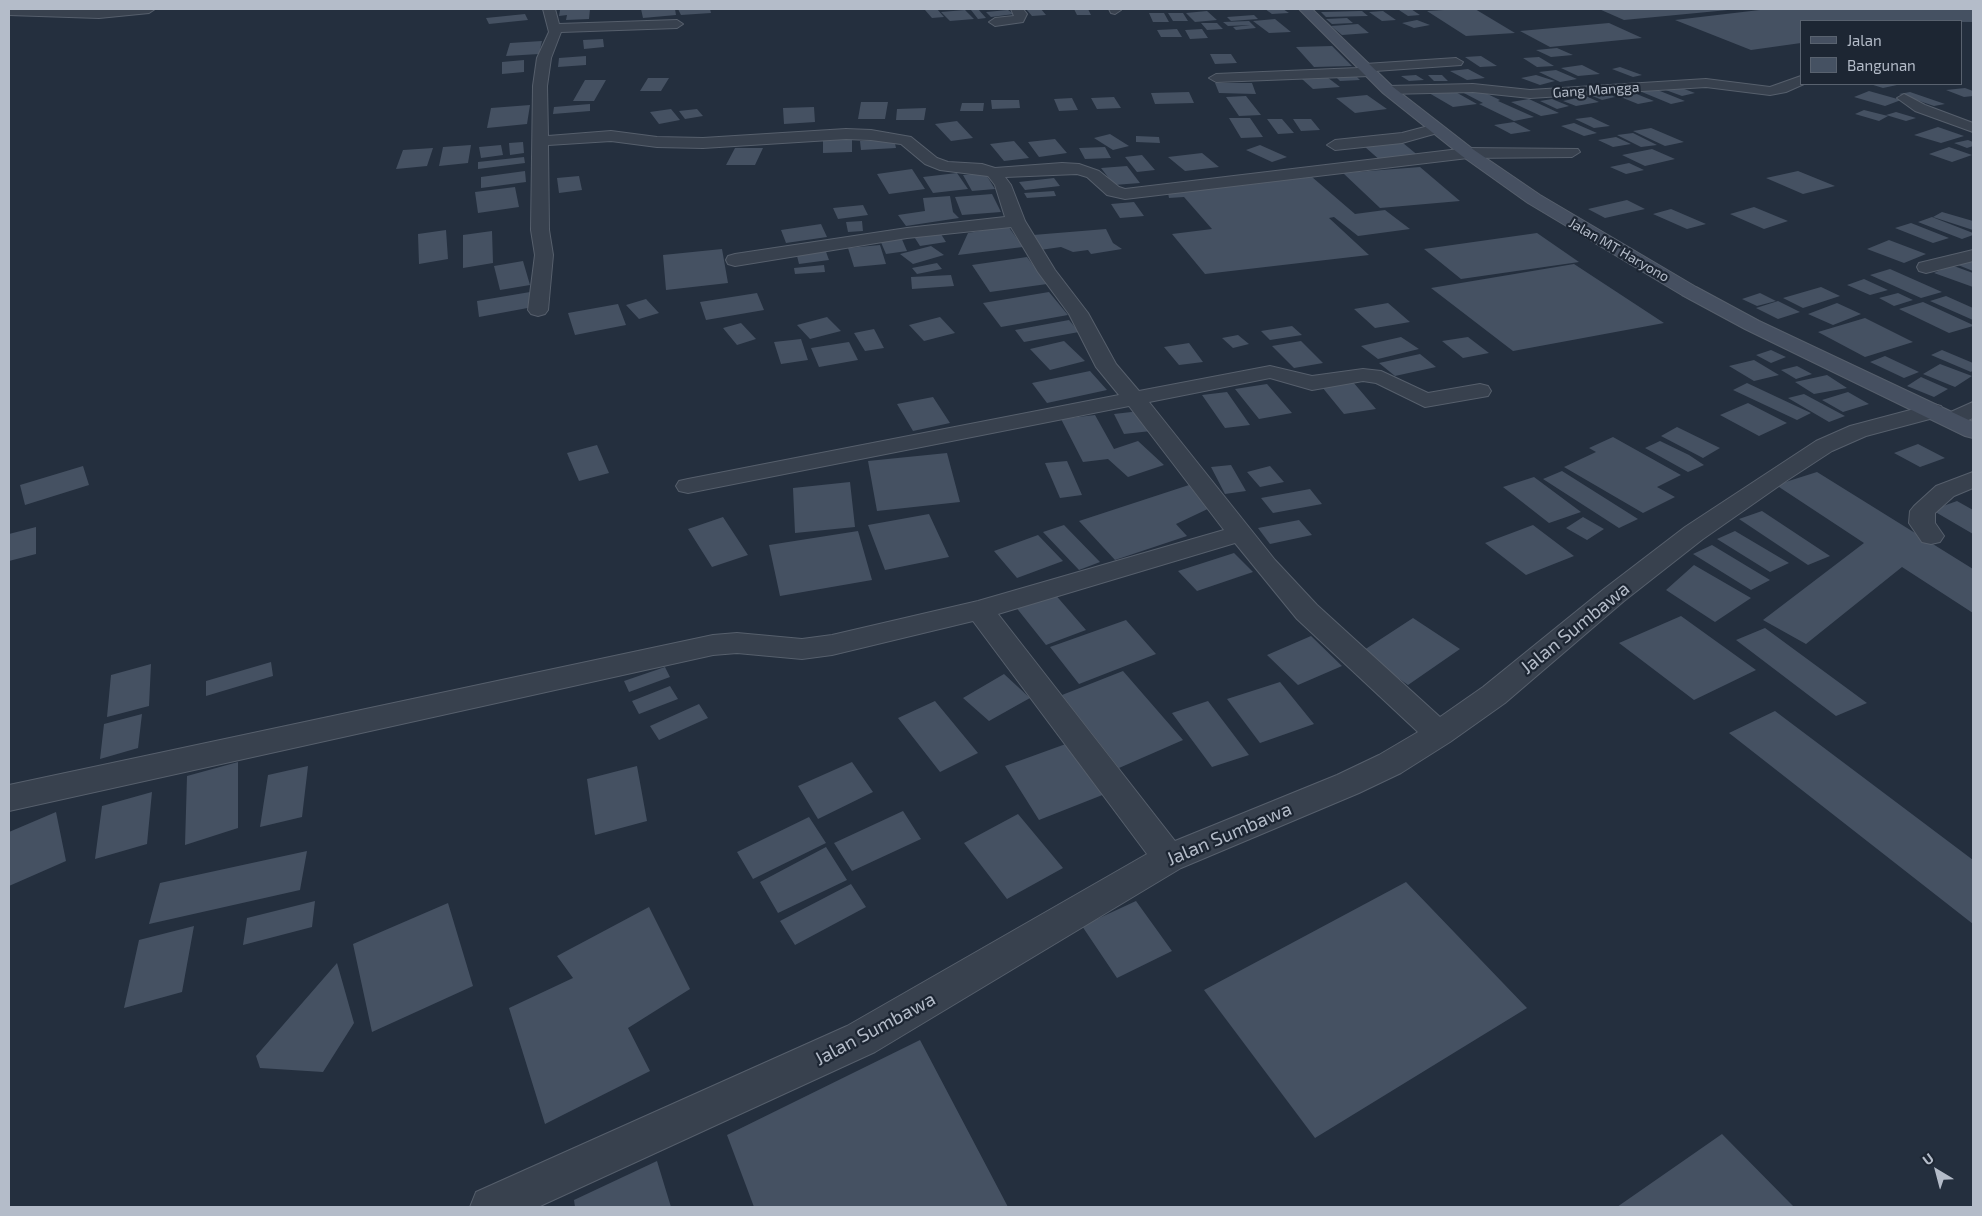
<!DOCTYPE html>
<html>
<head>
<meta charset="utf-8">
<style>
	body { margin:0 }
	#map { position:relative; width:1982px; height:1216px; overflow:hidden; background:#242f3e; font-family:"Exo 2",sans-serif }
	canvas { display:block }
	.frame { position:absolute; inset:0; border:10px solid #b4bcc9; pointer-events:none }
	.legend { position:absolute; left:1800px; top:20px; width:162px; height:65px; box-sizing:border-box; background:#1d2633; border:1px solid #59626f; margin:0; padding:6px 9px; list-style:none; font-size:15px; color:#b4bcc9 }
	.legend li { display:flex; align-items:center; gap:10px; height:25px }
	.legend b { width:25px; border:1px solid #59626f }
	.north { position:absolute; left:1912px; top:1146px; width:50px; height:50px; -webkit-text-stroke:4px #1d2633; paint-order:stroke; rotate:323deg; font-size:14px; font-weight:700; line-height:20px; text-align:center; color:#b4bcc9 }
	.north::after { content:''; display:block; margin:auto; width:18px; height:22px; background:#b4bcc9; clip-path:polygon(50% 0,100% 100%,50% 72%,0 100%) }
</style>
</head>
<body>
<div id="map">
<canvas width="1982" height="1216"></canvas>
<div class="frame"></div>
<ul class="legend">
<li><b style="height:6px;background:#465061"></b>Jalan</li>
<li><b style="height:14px;background:#455162"></b>Bangunan</li>
</ul>
<div class="north">U</div>
</div>
<script>
const c = document.querySelector('canvas').getContext('2d');
c.lineJoin = 'round';
function fillPath(path, color) { c.fillStyle = color; c.fill(path, 'evenodd'); }
const toPath = rows => new Path2D(rows.map(r => 'M' + r).join(''));
function trace(path, color, width, dash) { c.strokeStyle = color; c.lineWidth = width; c.lineCap = dash ? 'butt' : 'round'; c.setLineDash(dash || []); c.stroke(path); }
function drawText(font, color, halo, rows, align = 'center') {
  c.font = font + ' "Exo 2",sans-serif'; c.lineWidth = 4.5; c.setLineDash([]); c.textBaseline = 'middle'; c.strokeStyle = halo; c.fillStyle = color; for (const [text, x, y, turn = 0] of rows) {
    c.save(); c.translate(x, y); c.rotate((+turn || 0) * Math.PI / 180); c.textAlign = isNaN(turn) ? turn : align; if (halo) c.strokeText(text, 0, 0); c.fillText(text, 0, 0); c.restore();
  }
}
fillPath(toPath([
	[590,9,589,19,566,20,567,15,559,16,560,10],
	[641,9,675,9,676,15,643,18],
	[678,9,710,9,711,13,681,15],
	[937,9,944,17,932,18,925,10],
	[978,9,986,18,978,19,971,10],
	[1026,9,1041,9,1046,15,1032,16],
	[1074,9,1088,9,1091,15,1077,15],
	[1265,9,1283,9,1289,13,1272,14],
	[1411,9,1420,15,1408,16,1399,10],
	[1461,9,1475,9,1515,33,1466,36,1427,11],
	[1599,9,1728,9,1728,10,1624,20],
	[1768,9,1973,9,1973,22,1801,21,1801,43,1751,50,1675,20],
	[965,10,974,19,950,21,941,12],
	[1008,10,1014,14,991,17,986,12],
	[1207,11,1217,20,1195,22,1186,13],
	[1362,11,1368,16,1326,17,1321,12],
	[1383,11,1396,20,1382,21,1369,12],
	[1149,13,1164,13,1169,22,1153,22],
	[1168,13,1183,13,1188,21,1173,21],
	[525,14,528,20,489,24,486,18],
	[1254,15,1258,19,1231,21,1227,17],
	[1347,18,1353,23,1332,24,1326,19],
	[1275,19,1291,32,1269,33,1253,21],
	[1417,20,1430,25,1414,28,1402,23],
	[1249,21,1256,28,1236,30,1233,27,1250,25,1228,26,1223,22],
	[1201,23,1217,23,1223,29,1207,30],
	[1609,23,1642,38,1550,47,1520,31],
	[1358,24,1369,33,1342,35,1331,26],
	[1177,29,1182,37,1161,37,1157,30],
	[1202,29,1208,38,1190,39,1185,30],
	[603,39,604,47,584,49,583,40],
	[542,41,539,54,506,56,510,43],
	[1332,46,1352,66,1314,67,1296,47],
	[1557,48,1573,55,1551,57,1536,50],
	[1210,54,1231,54,1237,63,1215,64],
	[586,56,586,65,558,67,559,58],
	[1481,56,1497,66,1480,67,1465,57],
	[1539,57,1554,66,1537,67,1523,58],
	[524,60,524,72,502,74,502,62],
	[1582,65,1600,74,1578,76,1561,68],
	[1620,67,1642,75,1633,77,1612,69],
	[1468,69,1485,78,1467,80,1450,71],
	[1556,70,1577,79,1560,82,1539,72],
	[1355,75,1360,80,1340,81,1335,76],
	[1416,75,1424,80,1409,81,1401,76],
	[1428,75,1442,75,1448,81,1434,81],
	[1536,75,1555,81,1540,85,1521,78],
	[1327,77,1340,87,1313,89,1302,79],
	[648,78,669,78,661,91,640,91],
	[585,80,606,80,594,101,573,101],
	[1215,83,1252,83,1256,94,1219,93],
	[1870,84,1893,84,1897,85,1883,88],
	[1676,86,1695,93,1682,96,1663,89],
	[1650,87,1685,101,1671,104,1637,90],
	[1965,88,1973,91,1973,96,1964,97,1946,90],
	[1477,89,1500,100,1498,101,1534,117,1514,121,1479,104,1483,103,1460,91],
	[1597,89,1615,97,1602,100,1583,92],
	[1624,89,1654,101,1638,104,1608,92],
	[1452,90,1477,104,1453,107,1429,93],
	[1869,91,1901,100,1885,106,1854,97],
	[1189,92,1194,103,1155,104,1151,93],
	[1910,92,1945,104,1934,106,1899,94],
	[1367,95,1387,109,1355,113,1336,98],
	[1246,96,1261,115,1239,116,1226,97],
	[1586,96,1599,102,1576,106,1563,101],
	[1114,97,1121,108,1097,109,1091,98],
	[1072,98,1078,110,1059,111,1054,99],
	[1529,99,1559,113,1541,116,1511,102],
	[1552,99,1569,106,1557,109,1540,101],
	[991,100,1019,100,1020,108,992,109],
	[861,102,888,102,885,119,858,119],
	[962,103,984,103,983,111,960,111],
	[590,104,590,111,553,114,554,107],
	[530,105,527,124,487,128,491,108],
	[814,107,815,122,784,124,783,108],
	[926,108,924,120,896,120,897,109],
	[671,109,680,120,659,124,650,112],
	[697,109,703,116,685,119,679,111],
	[1864,110,1888,116,1879,121,1855,114],
	[1896,112,1916,118,1906,121,1886,115],
	[1591,117,1610,126,1594,128,1575,119],
	[1229,118,1250,118,1263,137,1241,138],
	[1267,119,1282,119,1294,133,1278,134],
	[1293,119,1311,119,1320,130,1301,131],
	[957,121,973,138,951,141,935,124],
	[1514,122,1531,131,1511,134,1494,125],
	[1574,123,1597,133,1584,136,1561,126],
	[1938,127,1964,136,1941,143,1914,135],
	[1651,128,1684,142,1665,146,1633,131],
	[1633,133,1657,145,1641,147,1617,135],
	[1110,134,1129,146,1113,150,1094,138],
	[1136,136,1159,137,1160,143,1136,142],
	[1616,137,1631,144,1613,147,1598,140],
	[852,138,852,152,823,153,823,139],
	[894,139,896,148,861,150,860,141],
	[1055,139,1067,153,1039,157,1028,142],
	[1968,140,1973,142,1973,146,1967,148,1954,143],
	[1014,141,1029,158,1004,161,990,144],
	[523,142,524,153,510,155,509,143],
	[1403,143,1420,157,1381,161,1365,147],
	[471,145,468,163,439,166,443,147],
	[501,145,503,155,481,158,479,147],
	[1260,145,1287,157,1272,162,1246,150],
	[1105,147,1111,158,1085,159,1079,148],
	[1949,147,1972,155,1952,162,1929,154],
	[433,148,427,166,396,169,403,150],
	[735,148,763,148,755,165,726,165],
	[1652,149,1675,159,1645,166,1622,155],
	[1202,153,1219,167,1185,171,1168,157],
	[1142,155,1155,170,1137,172,1125,157],
	[524,157,525,163,478,169,478,162],
	[1629,163,1644,170,1626,174,1610,167],
	[1127,166,1140,183,1114,185,1101,168],
	[1420,167,1460,201,1380,208,1343,173],
	[912,169,925,189,889,194,877,174],
	[525,171,526,182,481,188,481,177],
	[1798,171,1835,186,1803,194,1766,178],
	[957,173,968,189,933,193,923,177],
	[985,173,995,189,972,191,963,175],
	[579,176,582,190,559,193,557,178],
	[1312,177,1355,214,1385,210,1410,229,1358,236,1334,217,1329,218,1369,255,1205,274,1172,234,1212,229,1184,197,1169,198,1168,193],
	[1054,178,1060,186,1025,190,1019,182],
	[515,187,519,207,478,213,475,192],
	[1054,191,1056,196,1027,198,1024,193],
	[992,194,1001,212,962,215,955,197],
	[950,196,953,212,959,218,906,226,898,215,925,211,923,198],
	[1627,200,1645,209,1605,218,1588,209],
	[1134,202,1144,216,1120,218,1111,204],
	[863,205,868,215,838,219,833,208],
	[1754,207,1788,221,1764,229,1730,214],
	[1671,209,1706,224,1687,229,1653,214],
	[1942,212,1973,221,1973,230,1933,217],
	[1932,217,1973,233,1973,235,1962,239,1918,222],
	[862,221,863,231,848,232,846,222],
	[1911,223,1949,238,1933,243,1895,228],
	[821,224,827,237,786,243,781,230],
	[1008,226,1023,247,958,255,968,233],
	[1106,229,1113,243,1122,249,1091,254,1088,250,1073,252,1061,247,1040,250,1033,235],
	[446,230,448,259,419,264,418,234],
	[492,231,493,263,463,268,463,235],
	[939,231,946,242,920,246,913,235],
	[1537,233,1579,262,1461,279,1424,249],
	[901,237,907,251,886,254,880,240],
	[1889,240,1926,254,1904,263,1867,249],
	[880,245,886,264,854,267,848,248],
	[931,246,944,255,913,264,900,254],
	[722,249,728,283,666,290,663,255],
	[825,249,829,260,799,264,796,252],
	[1027,257,1047,284,990,292,972,265],
	[1973,260,1973,271,1958,265,1972,260],
	[523,261,530,285,500,290,494,266],
	[937,263,942,269,917,274,912,268],
	[1574,264,1664,323,1513,351,1431,288],
	[824,265,825,272,795,274,794,268],
	[1951,265,1973,273,1973,287,1934,273],
	[1890,269,1942,292,1921,298,1870,275],
	[951,275,954,286,912,289,911,277],
	[1864,279,1888,290,1870,295,1847,285],
	[1821,287,1840,296,1803,308,1783,298],
	[530,292,533,307,479,317,477,301],
	[1049,292,1068,315,1001,327,983,303],
	[757,293,764,310,706,320,700,302],
	[1760,293,1776,301,1757,306,1742,299],
	[1898,293,1913,300,1894,306,1879,298],
	[1946,296,1973,308,1973,320,1930,301],
	[646,299,659,313,639,319,626,305],
	[1778,301,1800,312,1778,319,1756,308],
	[1923,302,1973,325,1973,326,1949,333,1899,309],
	[1388,303,1410,322,1375,328,1354,309],
	[1837,303,1861,314,1833,325,1808,314],
	[618,304,626,325,575,335,568,313],
	[827,317,841,331,810,339,797,325],
	[940,317,955,333,924,341,909,325],
	[1865,318,1913,342,1865,357,1818,332],
	[1069,320,1079,332,1024,342,1015,330],
	[741,323,756,339,737,345,723,328],
	[1292,326,1302,335,1270,340,1261,331],
	[874,329,884,348,865,351,854,333],
	[1238,335,1249,344,1233,348,1222,338],
	[1401,337,1419,349,1378,359,1361,346],
	[1468,337,1489,353,1463,358,1442,341],
	[801,339,808,360,781,364,774,342],
	[1064,341,1085,361,1050,370,1030,349],
	[1301,341,1323,363,1294,368,1272,346],
	[849,342,858,360,819,367,811,348],
	[1189,343,1203,362,1179,365,1164,347],
	[1771,350,1786,357,1771,363,1756,355],
	[1942,350,1973,363,1973,370,1971,372,1931,355],
	[1420,354,1436,367,1395,376,1379,363],
	[1885,356,1919,372,1904,378,1870,362],
	[1754,360,1779,375,1754,381,1729,366],
	[1940,364,1972,376,1955,387,1923,374],
	[1797,366,1812,374,1796,379,1781,370],
	[1090,371,1107,390,1047,403,1032,383],
	[1827,375,1847,388,1814,394,1795,382],
	[1921,377,1948,389,1934,397,1907,386],
	[1353,382,1376,409,1344,414,1322,387],
	[1747,383,1811,413,1797,420,1733,390],
	[1267,384,1292,413,1259,419,1235,389],
	[1227,392,1250,425,1225,428,1202,395],
	[1848,392,1869,404,1843,412,1822,400],
	[1804,394,1845,416,1829,422,1788,398],
	[933,397,950,423,913,431,897,404],
	[1748,403,1787,423,1759,436,1720,415],
	[1140,411,1151,431,1124,434,1114,414],
	[1095,415,1114,449,1138,441,1164,465,1128,477,1108,459,1083,462,1061,419],
	[1677,427,1720,448,1703,458,1661,436],
	[1613,437,1681,475,1657,487,1675,497,1643,513,1564,467,1596,452,1589,448],
	[1660,441,1689,455,1704,465,1688,472,1645,448],
	[1918,444,1945,458,1920,467,1894,453],
	[597,445,609,473,579,481,567,453],
	[947,453,960,502,877,511,868,461],
	[1067,461,1082,495,1060,498,1045,463],
	[1231,465,1246,491,1225,494,1211,467],
	[83,466,89,485,25,505,20,485],
	[1270,466,1284,482,1260,487,1247,472],
	[1562,471,1638,519,1619,528,1543,479],
	[1817,472,1973,569,1973,613,1902,567,1806,644,1763,620,1864,543,1776,485],
	[1534,477,1581,512,1549,523,1503,487],
	[850,482,855,527,795,533,793,488],
	[1189,485,1214,506,1176,524,1187,536,1115,560,1079,521],
	[1310,489,1322,504,1273,513,1261,498],
	[1957,501,1973,510,1973,534,1932,510],
	[1762,511,1830,556,1808,565,1739,519],
	[929,514,949,557,885,570,868,525],
	[723,517,748,555,712,567,688,529],
	[1583,517,1604,529,1587,540,1566,528],
	[1299,520,1312,535,1270,544,1258,528],
	[1064,525,1100,562,1079,570,1043,532],
	[1533,525,1574,556,1526,575,1485,543],
	[36,527,36,554,9,561,9,534],
	[858,531,872,580,780,596,769,545],
	[1735,531,1789,563,1770,572,1717,539],
	[1038,535,1063,561,1017,578,994,551],
	[1712,545,1770,580,1751,590,1693,554],
	[1234,553,1253,572,1197,591,1178,571],
	[1694,565,1751,598,1715,622,1666,590],
	[1053,592,1086,630,1046,645,1015,606],
	[1681,616,1756,670,1694,700,1619,643],
	[1413,618,1460,649,1408,685,1361,652],
	[1126,620,1156,654,1079,684,1050,647],
	[1765,628,1867,703,1836,716,1736,640],
	[1311,636,1342,666,1298,685,1267,655],
	[271,662,273,676,206,696,206,681],
	[151,664,149,706,107,717,111,675],
	[665,667,670,677,629,692,624,681],
	[1123,671,1183,740,1119,768,1062,695],
	[1004,674,1030,698,989,721,963,698],
	[1280,682,1314,724,1260,743,1227,699],
	[670,686,678,699,639,714,632,701],
	[935,701,978,753,940,772,898,718],
	[1208,701,1249,755,1212,767,1172,713],
	[699,704,708,718,659,740,650,726],
	[1775,711,1973,860,1973,924,1729,733],
	[142,714,138,748,100,759,104,724],
	[1074,741,1110,792,1039,820,1005,766],
	[238,762,238,828,185,845,187,776],
	[852,762,873,792,818,819,798,786],
	[308,766,302,817,260,827,268,775],
	[637,766,647,821,595,835,587,779],
	[152,792,147,844,95,859,102,806],
	[903,811,921,839,852,871,834,843],
	[56,812,66,861,9,886,9,832],
	[1018,814,1063,868,1007,899,964,843],
	[809,817,826,843,753,879,737,852],
	[826,847,847,880,778,913,760,882],
	[307,851,300,890,149,924,160,883],
	[1406,882,1527,1008,1315,1138,1204,990],
	[851,884,866,907,795,945,780,921],
	[315,901,312,927,243,945,247,918],
	[1136,901,1172,951,1117,978,1082,926],
	[448,903,473,986,372,1032,353,944],
	[649,907,690,989,628,1028,650,1071,545,1124,509,1008,573,978,557,956],
	[194,926,182,992,124,1008,139,940],
	[337,963,354,1023,323,1072,260,1068,256,1056],
	[920,1040,1008,1207,754,1207,727,1135],
	[1722,1134,1794,1207,1617,1207],
	[657,1161,671,1207,575,1207,574,1200]
]), '#455162');
const street = toPath([
	[9,9,99,10,155,9,149,13,99,18,9,15,9,9],
	[543,9,555,9,559,24,677,20,683,24,677,28,561,32,551,58,547,86,548,136,611,131,657,137,703,138,846,129,871,130,911,137,937,158,948,162,982,164,995,168,1062,163,1079,164,1099,171,1119,187,1125,189,1468,148,1578,149,1580,152,1572,157,1468,158,1125,199,1107,195,1087,177,1077,174,1005,177,1011,185,1025,221,1055,270,1088,313,1116,364,1139,391,1270,366,1312,376,1363,369,1381,371,1428,393,1480,384,1488,386,1491,391,1488,396,1425,407,1376,383,1363,381,1312,390,1270,378,1149,402,1275,560,1317,605,1440,717,1483,687,1604,589,1685,527,1816,441,1850,426,1933,404,1941,406,1944,411,1941,416,1866,436,1832,451,1786,481,1703,539,1624,601,1505,703,1450,742,1401,773,1359,793,1181,868,875,1052,538,1207,470,1207,476,1192,847,1026,1147,854,973,621,832,655,802,659,737,653,713,655,9,811,9,785,713,635,737,633,802,639,832,635,978,601,1224,530,1129,406,688,493,679,491,676,486,679,481,688,479,1119,395,1096,367,1069,314,1038,272,1011,227,907,238,735,266,728,264,726,260,728,256,735,254,907,228,1005,217,995,185,988,176,940,170,925,164,901,144,871,140,846,139,703,148,657,147,611,141,548,145,549,230,553,255,548,310,545,314,538,316,531,314,528,310,535,255,531,230,533,86,537,58,549,32,543,9],
	[1235,543,1297,619,1418,732,1379,755,1337,775,1175,841,998,614,1235,543],
	[1011,9,1023,9,1027,14,1023,22,995,26,989,22,995,18,1014,16,1011,9],
	[1109,9,1121,9,1121,10,1115,14,1111,13,1109,9],
	[1456,58,1463,62,1461,65,1375,71,1374,75,1369,76,1216,82,1209,78,1216,74,1358,68,1365,64,1456,58],
	[1801,76,1801,84,1804,84,1786,92,1770,95,1706,87,1530,98,1473,92,1388,94,1381,90,1388,86,1473,84,1530,90,1706,79,1770,87,1801,76],
	[1904,94,1925,105,1973,123,1973,132,1915,111,1897,98,1904,94],
	[1436,124,1444,129,1441,132,1402,143,1335,150,1327,145,1335,140,1402,133,1436,124],
	[1973,250,1973,261,1926,273,1919,271,1917,267,1919,263,1973,250],
	[1973,402,1973,418,1952,427,1944,425,1941,420,1944,415,1973,402],
	[1973,472,1973,488,1954,496,1935,513,1935,523,1944,536,1940,542,1931,544,1922,542,1909,523,1910,511,1914,506,1936,486,1973,472]
]);
const secondary = toPath([
	[1299,9,1312,9,1393,87,1474,150,1540,195,1696,287,1759,321,1973,422,1973,438,1965,436,1745,329,1682,295,1528,203,1462,156,1383,93,1299,9]
]);
trace(street, '#565f6c', 2);
trace(secondary, '#565f6c', 2);
fillPath(street, '#38414e');
fillPath(secondary, '#465061');
drawText('14px', '#b4bcc9', '#1d2633', [
	["Gang Mangga",1596,90,-4],
	["Jalan MT Haryono",1619,250,30]
]);
drawText('19px', '#b4bcc9', '#1d2633', [
	["Jalan Sumbawa",1575,628,-39],
	["Jalan Sumbawa",1229,834,-23],
	["Jalan Sumbawa",875,1029,-28]
]);
</script>
</body>
</html>
